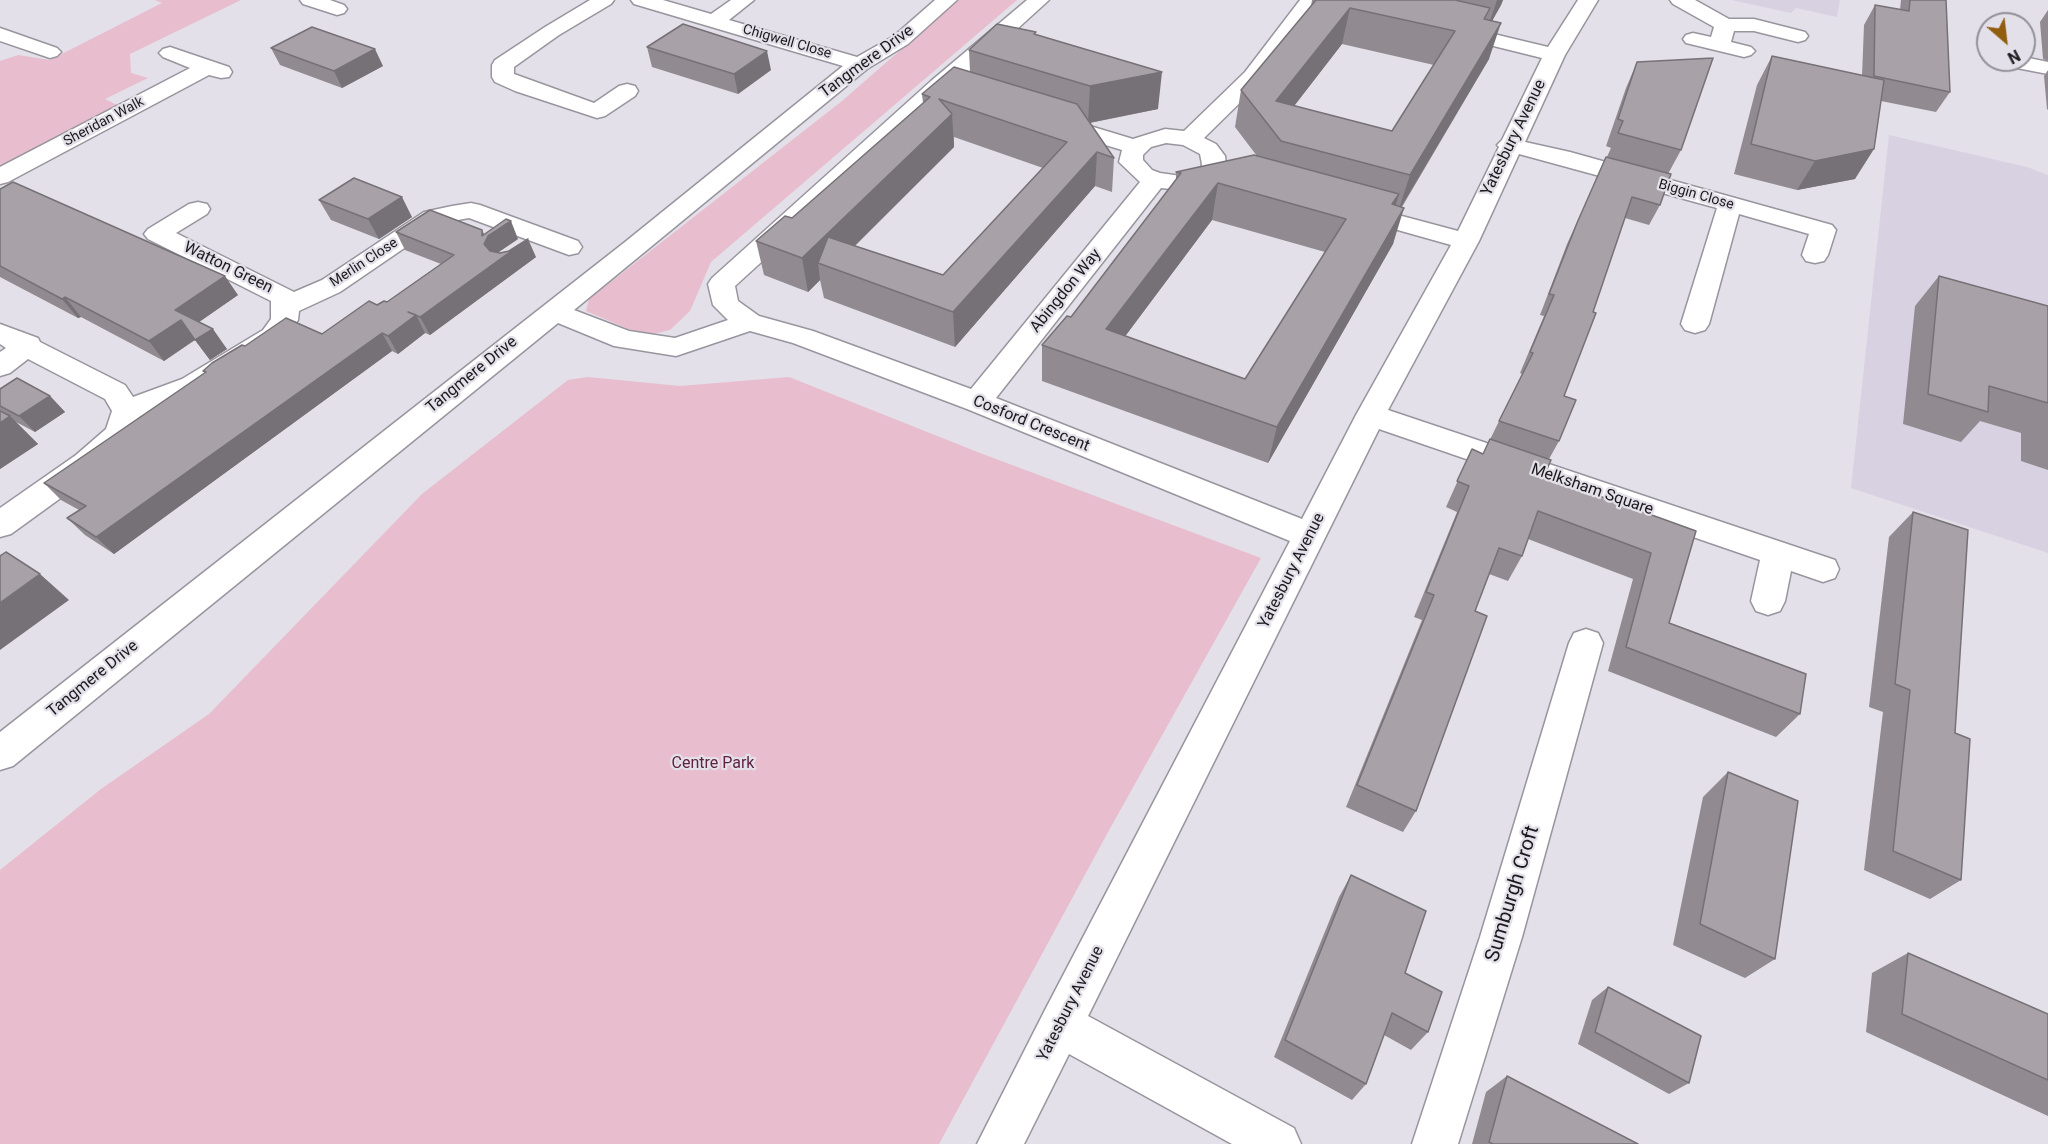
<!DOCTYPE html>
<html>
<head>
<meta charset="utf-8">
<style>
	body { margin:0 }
	#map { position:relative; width:2048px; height:1144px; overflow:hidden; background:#e3e0e9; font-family:Roboto,sans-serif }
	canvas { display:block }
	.north { position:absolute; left:1976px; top:12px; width:60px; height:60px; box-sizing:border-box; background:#e3e0e9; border:2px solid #939097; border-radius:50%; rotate:152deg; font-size:16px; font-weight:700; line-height:24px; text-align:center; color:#1a191c }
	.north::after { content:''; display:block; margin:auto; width:21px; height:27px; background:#915e10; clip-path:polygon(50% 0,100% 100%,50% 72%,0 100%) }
</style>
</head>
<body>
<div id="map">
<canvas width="2048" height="1144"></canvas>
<div class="north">N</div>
</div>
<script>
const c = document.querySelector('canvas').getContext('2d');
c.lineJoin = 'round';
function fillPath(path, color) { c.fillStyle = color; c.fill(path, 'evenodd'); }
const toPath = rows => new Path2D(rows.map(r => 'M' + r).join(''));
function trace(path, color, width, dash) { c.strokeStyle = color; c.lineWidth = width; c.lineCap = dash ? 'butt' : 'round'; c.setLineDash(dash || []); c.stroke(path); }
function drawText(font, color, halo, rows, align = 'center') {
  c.font = font + ' Roboto,sans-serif'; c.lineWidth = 4.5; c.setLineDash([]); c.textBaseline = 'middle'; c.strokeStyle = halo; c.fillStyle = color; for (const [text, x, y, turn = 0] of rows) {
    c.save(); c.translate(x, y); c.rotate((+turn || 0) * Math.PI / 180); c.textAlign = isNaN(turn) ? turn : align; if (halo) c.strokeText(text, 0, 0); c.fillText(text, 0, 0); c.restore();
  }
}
fillPath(toPath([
	[1731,0,1840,0,1837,17,1796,8,1791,13],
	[1889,135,2027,167,2048,175,2048,553,1851,488]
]), '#d8d1e2');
fillPath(toPath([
	[155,0,241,0,130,54,131,73,148,78,105,99,117,105,0,168,0,61,18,55,50,60,162,3],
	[958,0,1017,0,711,262,690,311,670,330,645,336,586,311,589,299,842,101],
	[588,377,680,386,789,377,980,453,1261,558,1107,834,939,1144,0,1144,0,870,101,789,209,714,422,494,568,380]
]), '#e8bdcd');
const minor = toPath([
	[300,0,330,0,344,5,347,9,344,13,337,15,303,4,300,0],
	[590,0,614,0,611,4,559,35,514,67,514,74,594,103,619,86,627,84,635,86,638,91,635,96,605,116,597,118,515,91,495,82,492,77,492,65,495,60,545,27,590,0],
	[631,0,663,0,711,14,731,0,754,0,729,20,857,57,894,36,935,0,957,0,908,44,867,69,574,310,629,331,675,338,728,320,713,305,708,284,712,278,931,81,1027,0,1049,0,735,286,738,301,759,316,813,331,971,389,1140,182,1119,162,1122,150,1049,128,1046,123,1049,118,1057,116,1133,139,1165,129,1184,131,1245,72,1300,0,1320,0,1261,82,1204,138,1216,144,1225,156,1226,164,1219,176,1212,182,1181,190,1161,188,996,398,1302,519,1356,415,1451,245,1348,216,1345,211,1348,206,1357,204,1458,231,1499,147,1497,145,1502,140,1542,58,1445,34,1442,30,1445,26,1452,24,1548,47,1578,0,1598,0,1565,55,1525,142,1570,152,1832,225,1836,230,1828,255,1824,261,1815,263,1806,261,1802,255,1809,234,1739,214,1709,324,1705,330,1695,333,1685,330,1681,324,1717,208,1519,154,1479,241,1388,410,1835,560,1839,569,1835,578,1823,582,1791,571,1785,601,1780,611,1768,615,1756,611,1751,601,1760,560,1379,429,1088,1016,1294,1128,1301,1144,1232,1144,1069,1054,1024,1144,977,1144,1045,1010,1290,541,967,409,793,343,750,331,676,356,614,346,558,323,13,766,0,770,0,732,625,242,843,66,634,4,631,0],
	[1166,143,1183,145,1200,154,1202,164,1201,168,1196,172,1181,176,1160,173,1152,170,1143,160,1143,155,1151,147,1166,143],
	[1670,0,1695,0,1729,19,1754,19,1805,32,1808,36,1805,40,1798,42,1754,31,1734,31,1731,42,1751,47,1755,51,1751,55,1744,57,1686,43,1683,39,1686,35,1693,33,1711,37,1714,27,1673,4,1670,0],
	[0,28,57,48,61,52,57,56,50,58,0,41,0,28],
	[170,47,229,67,232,72,229,77,221,78,209,75,8,182,0,184,0,167,190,68,163,57,159,53,163,49,170,47],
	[2024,57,2048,62,2048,74,2001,65,1998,60,2024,60,2024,57],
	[198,202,207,204,210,209,207,214,176,233,294,292,322,280,424,212,452,206,471,203,480,205,578,241,582,247,578,253,569,255,469,218,441,223,340,292,299,311,298,320,283,342,202,393,139,417,130,442,98,471,11,534,0,537,0,508,76,455,106,429,112,411,105,399,28,359,10,373,0,376,0,352,6,348,0,344,0,324,38,338,40,342,125,385,133,397,182,379,263,330,271,319,271,301,148,239,144,234,148,229,189,204,198,202],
	[1586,629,1598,633,1603,643,1522,937,1458,1144,1412,1144,1480,937,1569,643,1574,633,1586,629]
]);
trace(minor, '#98959e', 3);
fillPath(minor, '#fff');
fillPath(toPath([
	[1312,0,1503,0,1501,5,1492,21,1489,59,1402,207,1393,244,1268,463,1042,381,1042,345,1071,317,1176,180,1176,172,1257,156,1235,127,1241,90,1311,6],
	[1342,44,1434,65,1392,131,1294,106],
	[1212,220,1325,252,1245,379,1125,336],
	[1901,0,1946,0,1950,92,1936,112,1881,101,1855,179,1797,190,1734,174,1757,85,1772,56,1862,76,1864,25,1875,5,1900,10],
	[2048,10,2048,61,2043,59,2040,22],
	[1036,35,1158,109,1090,123,1114,158,1112,192,1095,186,955,347,824,298,820,280,808,292,764,275,756,241,792,218,923,103,922,94,970,72,969,50],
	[954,137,1043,168,943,275,855,246,954,147],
	[647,47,771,70,738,94,652,67],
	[271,48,383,66,342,88,280,65],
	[1637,62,1681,150,1668,174,1660,205,1649,225,1625,218,1564,396,1559,441,1549,459,1544,476,1696,531,1669,623,1800,714,1776,737,1608,671,1633,579,1528,539,1522,556,1508,581,1489,574,1475,611,1416,811,1403,832,1346,807,1422,620,1414,617,1457,512,1446,507,1472,449,1483,454,1522,374,1520,373,1544,316,1540,315,1567,244,1611,148,1606,146,1626,88],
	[2048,70,2048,110,2047,109,2044,76],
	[0,189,238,295,199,322,227,349,210,360,195,340,164,361,81,317,78,318,0,277],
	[319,200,412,217,379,239,331,220],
	[482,230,484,234,518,239,497,253,536,257,430,335,425,333,398,354,392,351,114,554,85,535,67,518,79,510,61,500,44,483,205,373,203,371,245,346,322,334,377,305,387,302,441,264,405,250,396,232],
	[1939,276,2048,306,2048,470,2021,461,2021,433,1980,421,1961,442,1903,424,1915,306],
	[0,389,50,396,65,412,35,432,16,422,38,444,0,469],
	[1913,512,1955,733,1961,880,1930,899,1864,870,1883,712,1869,707,1889,537],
	[1728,772,1775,959,1745,978,1673,945,1703,797],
	[1351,875,1405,973,1428,1032,1411,1050,1384,1035,1366,1084,1352,1100,1274,1057,1339,897],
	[1908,953,2048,1014,2048,1116,1866,1032,1872,973],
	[1608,987,1689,1083,1669,1094,1578,1044,1592,1000],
	[1507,1076,1638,1144,1472,1144,1486,1092]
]), '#918a90');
fillPath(toPath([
	[1497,0,1503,0,1501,5,1487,30],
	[1350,8,1342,44,1274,132,1276,101],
	[1501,23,1489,59,1398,212,1410,175],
	[375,49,383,66,342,88,334,71],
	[767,51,771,70,738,94,734,74],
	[1162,72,1158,109,1088,123,1090,86],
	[952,114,954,147,832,268,818,263,820,280,808,292,802,258],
	[1874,149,1855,179,1797,190,1815,161],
	[1097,152,1095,186,955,347,953,312],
	[1218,183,1212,220,1103,366,1106,329],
	[1399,194,1388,230,1392,204],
	[402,197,412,217,379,239,368,219],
	[1404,208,1393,244,1268,463,1277,427],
	[511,221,518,239,496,254,492,262,484,244,482,236,482,230,486,240,488,236],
	[528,239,536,257,430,335,420,317],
	[225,276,238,295,189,329,175,310],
	[65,297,81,317,78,318,62,299],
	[416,315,425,333,398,354,388,336],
	[181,320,196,339,164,361,149,341],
	[213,329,227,349,210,360,195,340],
	[382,333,392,351,114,554,96,537],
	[50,396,65,412,35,432,19,416],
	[10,416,38,444,0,469,0,423],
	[40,574,69,600,0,650,0,603]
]), '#767176');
const building = toPath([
	[1316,0,1455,0,1490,8,1484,19,1501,23,1410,175,1281,141,1241,90,1316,0],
	[1350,8,1455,31,1392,131,1276,101,1350,8],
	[1910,0,1946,0,1950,92,1874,76,1875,5,1909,11,1910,0],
	[683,24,767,51,734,74,647,47,683,24],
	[997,24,1036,32,1034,34,1162,72,1090,86,969,50,997,24],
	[312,27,375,49,334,71,271,48,312,27],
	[1772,56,1884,80,1874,149,1815,161,1751,144,1772,56],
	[1713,58,1681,150,1618,133,1623,121,1618,119,1637,62,1713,58],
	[954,67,1077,104,1114,158,1097,152,953,312,818,263,828,237,943,275,1067,142,939,99,952,114,802,258,756,241,785,216,792,218,930,97,922,94,954,67],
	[1254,155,1399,194,1392,204,1404,208,1277,427,1042,345,1067,316,1071,317,1181,173,1176,172,1254,155],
	[1218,183,1346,219,1245,379,1106,329,1218,183],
	[1606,157,1671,174,1660,205,1632,197,1593,312,1596,313,1564,396,1576,400,1559,441,1499,421,1533,353,1530,352,1554,295,1549,294,1577,223,1606,157],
	[354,178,402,197,368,219,319,200,354,178],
	[13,182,225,276,175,310,213,329,195,340,181,320,149,341,65,297,62,299,0,266,0,189,13,182],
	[430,210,482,230,482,236,506,219,511,221,488,236,484,244,490,251,500,253,509,251,528,239,420,317,408,312,416,315,388,336,382,333,96,537,67,518,86,506,44,483,206,372,203,371,212,363,242,345,245,346,286,318,322,334,369,301,377,305,384,301,387,302,454,255,396,232,430,210],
	[1939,276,2048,306,2048,403,1989,386,1988,412,1928,394,1939,276],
	[17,378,50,396,19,416,0,406,0,389,17,378],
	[0,411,10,416,0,423,0,411],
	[1490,439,1551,460,1544,476,1696,531,1669,623,1806,674,1800,714,1626,647,1651,553,1538,511,1522,556,1499,548,1475,611,1487,616,1416,811,1357,785,1434,595,1426,592,1469,486,1457,481,1472,449,1483,454,1490,439],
	[1913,512,1968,530,1955,733,1970,739,1961,880,1893,851,1910,690,1895,684,1913,512],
	[6,552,40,574,0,603,0,556,6,552],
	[1728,772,1798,801,1775,959,1700,924,1728,772],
	[1351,875,1426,911,1405,973,1442,992,1428,1032,1392,1013,1366,1084,1285,1040,1351,875],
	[1908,953,2048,1014,2048,1080,1902,1014,1908,953],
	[1608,987,1701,1036,1689,1083,1595,1032,1608,987],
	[1507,1076,1638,1144,1493,1144,1489,1142,1507,1076]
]);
fillPath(building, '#a9a1a8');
trace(building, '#767176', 1.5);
drawText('14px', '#1a191c', '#e3e0e9', [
	["Chigwell Close",787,42,16],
	["Sheridan Walk",104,122,-28],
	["Biggin Close",1696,195,16],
	["Merlin Close",364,263,-33]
]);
drawText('16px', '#1a191c', '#e3e0e9', [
	["Tangmere Drive",867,62,-36],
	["Yatesbury Avenue",1514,138,-64],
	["Watton Green",228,268,26],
	["Abingdon Way",1066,291,-51],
	["Tangmere Drive",472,375,-39],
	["Cosford Crescent",1031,424,22],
	["Melksham Square",1592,490,19],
	["Yatesbury Avenue",1292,571,-63],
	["Tangmere Drive",93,679,-39],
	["Yatesbury Avenue",1071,1004,-63]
]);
drawText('16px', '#612240', '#e3e0e9', [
	["Centre Park",713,764]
]);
drawText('20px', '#1a191c', '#e3e0e9', [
	["Sumburgh Croft",1513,894,-73]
]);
</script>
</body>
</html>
